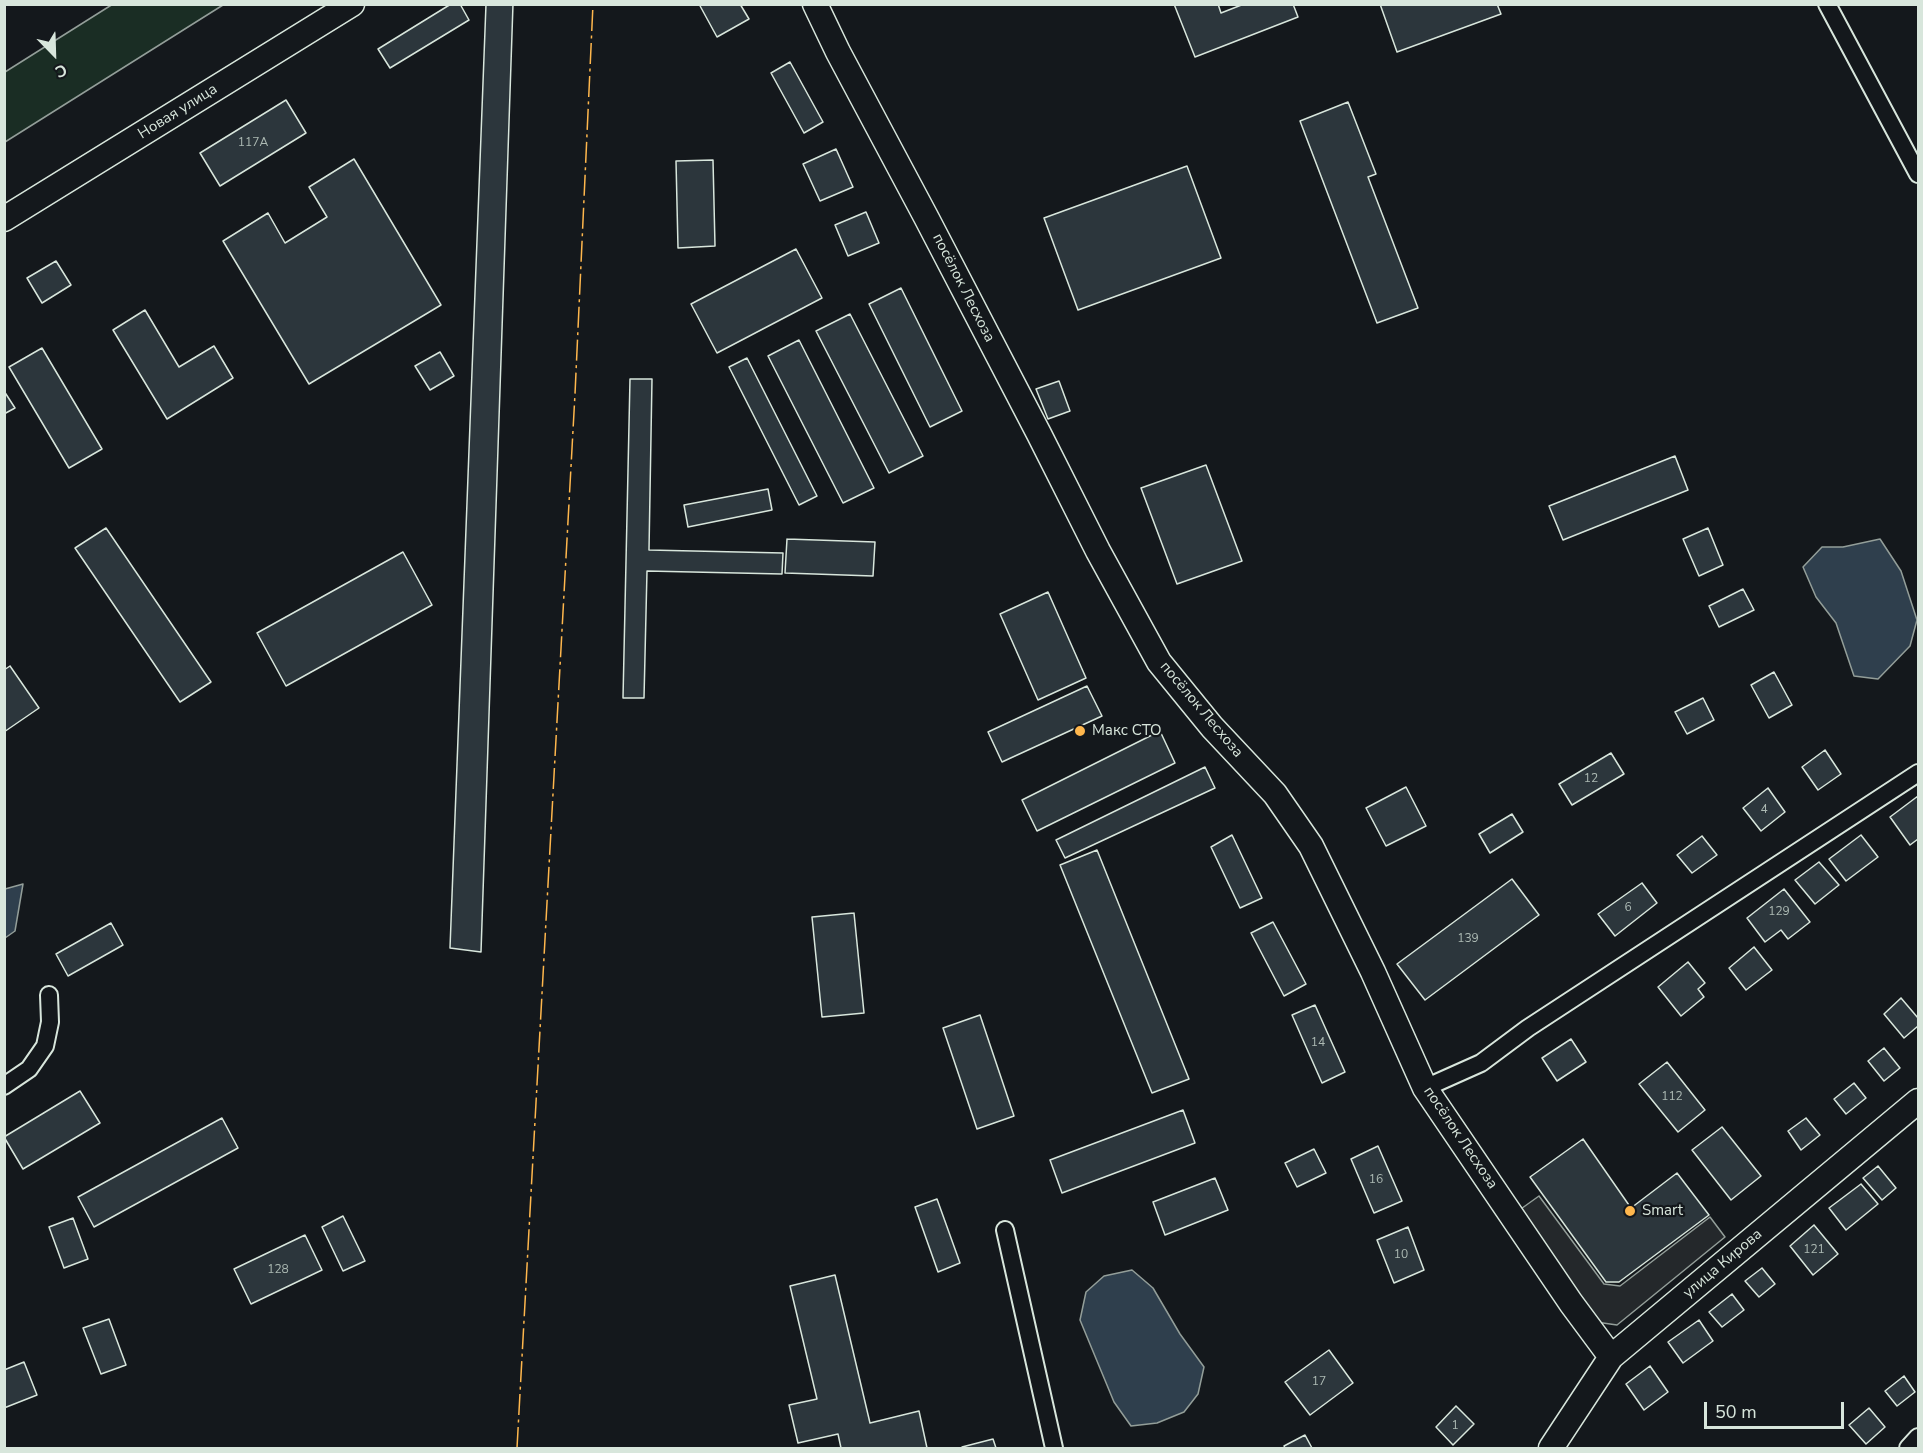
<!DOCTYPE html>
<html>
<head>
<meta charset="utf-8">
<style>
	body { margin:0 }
	#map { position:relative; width:1923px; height:1453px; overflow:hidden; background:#14181c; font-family:"Nunito Sans",sans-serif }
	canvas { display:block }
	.frame { position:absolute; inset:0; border:6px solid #d8e6dc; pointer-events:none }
	.north { position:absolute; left:24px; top:24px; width:60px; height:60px; -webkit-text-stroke:4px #14181c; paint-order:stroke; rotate:157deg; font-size:16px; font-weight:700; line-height:24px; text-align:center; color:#d8e6dc }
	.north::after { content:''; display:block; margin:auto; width:21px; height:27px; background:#d8e6dc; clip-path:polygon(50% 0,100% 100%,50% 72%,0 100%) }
	.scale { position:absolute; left:1704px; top:1402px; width:140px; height:27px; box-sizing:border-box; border:3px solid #d8e6dc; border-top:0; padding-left:8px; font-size:18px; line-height:21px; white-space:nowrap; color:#d8e6dc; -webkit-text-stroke:4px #14181c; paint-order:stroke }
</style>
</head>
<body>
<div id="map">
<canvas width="1923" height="1453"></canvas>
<div class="frame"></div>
<div class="north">С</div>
<div class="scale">50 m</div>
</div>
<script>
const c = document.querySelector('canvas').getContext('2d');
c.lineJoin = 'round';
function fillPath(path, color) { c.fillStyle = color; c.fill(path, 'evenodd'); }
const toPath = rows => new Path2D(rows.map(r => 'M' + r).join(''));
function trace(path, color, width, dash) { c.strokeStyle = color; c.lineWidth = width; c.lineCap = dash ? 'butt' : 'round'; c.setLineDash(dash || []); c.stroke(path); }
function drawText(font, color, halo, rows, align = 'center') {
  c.font = font + ' "Nunito Sans",sans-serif'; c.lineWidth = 4.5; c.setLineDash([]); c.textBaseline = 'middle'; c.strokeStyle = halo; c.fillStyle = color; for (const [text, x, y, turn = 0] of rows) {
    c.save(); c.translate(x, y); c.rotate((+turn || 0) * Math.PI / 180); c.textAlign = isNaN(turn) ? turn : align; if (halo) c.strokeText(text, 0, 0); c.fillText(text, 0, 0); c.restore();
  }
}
const green = toPath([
	[113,4,223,5,5,142,5,72,113,4]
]);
fillPath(green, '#1a2d24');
trace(green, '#939e99', 1.5);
const parking = toPath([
	[1539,1196,1604,1284,1620,1286,1710,1217,1725,1237,1617,1325,1596,1322,1518,1211,1539,1196]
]);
fillPath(parking, '#24282b');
trace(parking, '#939e99', 1.5);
const water = toPath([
	[1880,539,1901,571,1917,620,1910,646,1878,679,1854,676,1836,623,1816,597,1803,567,1822,547,1843,547,1880,539],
	[23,884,15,931,5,938,5,889,23,884],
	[1132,1270,1153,1288,1180,1334,1204,1367,1198,1394,1184,1412,1157,1423,1131,1426,1114,1402,1080,1320,1086,1292,1104,1276,1132,1270]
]);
fillPath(water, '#2f3f4d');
trace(water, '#939e99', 1.5);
const building = toPath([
	[451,4,460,4,469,20,390,68,378,49,451,4],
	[486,4,513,4,481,952,450,948,486,4],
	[699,4,740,4,749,19,717,37,699,4],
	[1174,4,1218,4,1221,13,1244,4,1293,4,1298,17,1195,57,1174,4],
	[1380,4,1497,4,1501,14,1397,52,1380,4],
	[790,62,823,122,804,133,771,73,790,62],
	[286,100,306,133,220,186,200,153,286,100],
	[1348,102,1376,174,1368,177,1418,308,1377,323,1300,121,1348,102],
	[836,149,853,187,820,201,803,164,836,149],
	[354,159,441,305,309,384,223,241,268,213,285,243,327,217,309,187,354,159],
	[713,160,715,246,678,248,676,161,713,160],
	[1187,166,1221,258,1078,310,1044,218,1187,166],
	[866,212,879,243,848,256,835,225,866,212],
	[796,249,822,298,717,353,691,304,796,249],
	[56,261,71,285,42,303,27,278,56,261],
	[901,288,962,411,930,427,869,304,901,288],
	[145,310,179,367,214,346,233,378,167,419,113,330,145,310],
	[850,314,923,456,889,473,816,331,850,314],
	[799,340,874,488,843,503,768,356,799,340],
	[42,348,102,449,69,468,9,367,42,348],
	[440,352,454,376,430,390,415,366,440,352],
	[747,358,817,496,799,505,729,367,747,358],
	[630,379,652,379,649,550,783,553,782,574,647,571,644,698,623,698,630,379],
	[1059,381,1070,411,1048,419,1036,389,1059,381],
	[4,391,15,408,4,414,4,391],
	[1675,456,1688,490,1563,540,1549,506,1675,456],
	[1206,465,1242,561,1177,584,1141,488,1206,465],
	[768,489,772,510,688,527,684,505,768,489],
	[106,528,211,682,180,702,75,548,106,528],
	[1708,528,1723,565,1699,576,1683,539,1708,528],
	[787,539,875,542,873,576,785,573,787,539],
	[403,552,432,605,286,686,257,633,403,552],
	[1743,589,1754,610,1719,627,1709,606,1743,589],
	[1048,592,1086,678,1038,700,1000,614,1048,592],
	[10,666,39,708,4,732,4,670,10,666],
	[1774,672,1792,705,1769,718,1751,685,1774,672],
	[1087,686,1102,716,1002,762,988,732,1087,686],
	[1703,698,1714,720,1687,734,1675,712,1703,698],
	[1160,731,1175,763,1037,831,1022,800,1160,731],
	[1825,750,1841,774,1818,790,1802,767,1825,750],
	[1611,753,1624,774,1572,805,1559,784,1611,753],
	[1205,767,1215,788,1065,858,1056,840,1205,767],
	[1406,787,1426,826,1386,846,1366,808,1406,787],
	[1768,788,1785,812,1761,831,1743,808,1768,788],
	[1918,796,1918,839,1910,845,1890,817,1918,796],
	[1512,814,1523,832,1490,853,1479,834,1512,814],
	[1232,835,1262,898,1240,908,1211,847,1232,835],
	[1861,835,1878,857,1846,881,1829,859,1861,835],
	[1702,836,1717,855,1692,873,1677,855,1702,836],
	[1097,850,1189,1079,1152,1093,1060,865,1097,850],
	[1819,862,1839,885,1815,904,1795,880,1819,862],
	[1512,879,1539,915,1425,1000,1397,964,1512,879],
	[1642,883,1657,903,1615,936,1598,914,1642,883],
	[1784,889,1810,922,1788,939,1781,930,1765,942,1747,918,1784,889],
	[854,913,864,1013,822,1017,812,917,854,913],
	[1273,922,1306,984,1284,996,1251,933,1273,922],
	[111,923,123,945,68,976,56,954,111,923],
	[1754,947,1772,970,1746,990,1729,968,1754,947],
	[1688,962,1705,983,1698,989,1704,997,1681,1016,1658,987,1688,962],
	[1901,998,1918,1018,1918,1026,1904,1038,1884,1014,1901,998],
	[1315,1005,1345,1072,1322,1083,1292,1015,1315,1005],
	[980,1015,1014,1116,977,1129,943,1028,980,1015],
	[1571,1039,1586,1062,1557,1081,1542,1058,1571,1039],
	[1884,1048,1900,1068,1884,1081,1868,1061,1884,1048],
	[1667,1062,1705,1110,1678,1132,1639,1084,1667,1062],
	[1854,1083,1866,1098,1846,1114,1834,1099,1854,1083],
	[80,1091,100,1123,23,1169,4,1137,80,1091],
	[1183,1110,1195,1143,1062,1193,1050,1160,1183,1110],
	[222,1118,238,1148,94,1227,78,1197,222,1118],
	[1806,1118,1820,1135,1801,1150,1788,1131,1806,1118],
	[1722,1127,1761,1176,1731,1200,1692,1150,1722,1127],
	[1583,1139,1631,1208,1677,1173,1709,1215,1619,1282,1606,1282,1530,1177,1583,1139],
	[1378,1146,1402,1201,1374,1213,1351,1159,1378,1146],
	[1314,1149,1326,1173,1297,1187,1285,1163,1314,1149],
	[1878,1166,1896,1188,1882,1200,1863,1178,1878,1166],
	[1215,1178,1228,1210,1165,1235,1153,1202,1215,1178],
	[1861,1184,1878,1204,1846,1230,1829,1208,1861,1184],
	[937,1199,960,1263,938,1272,915,1207,937,1199],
	[343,1216,365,1261,343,1271,322,1227,343,1216],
	[73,1218,88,1259,64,1268,49,1227,73,1218],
	[1814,1225,1838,1254,1813,1275,1790,1246,1814,1225],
	[1408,1227,1424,1270,1394,1283,1377,1240,1408,1227],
	[305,1235,322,1270,251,1304,234,1269,305,1235],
	[1762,1268,1775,1284,1759,1297,1745,1281,1762,1268],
	[835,1275,870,1423,919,1411,927,1448,841,1448,838,1434,798,1443,789,1405,817,1399,790,1286,835,1275],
	[1732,1294,1744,1310,1722,1327,1709,1312,1732,1294],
	[109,1319,126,1365,101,1374,83,1328,109,1319],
	[1699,1320,1713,1341,1683,1363,1668,1342,1699,1320],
	[1329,1350,1353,1383,1310,1415,1285,1382,1329,1350],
	[24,1362,37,1395,4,1408,4,1370,24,1362],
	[1650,1366,1668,1392,1644,1410,1626,1384,1650,1366],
	[1904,1376,1915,1392,1897,1406,1885,1391,1904,1376],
	[1456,1406,1474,1424,1453,1445,1436,1427,1456,1406],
	[1869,1408,1885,1427,1866,1444,1849,1425,1869,1408],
	[1305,1435,1312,1448,1285,1448,1284,1446,1305,1435],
	[993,1439,996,1448,963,1448,962,1447,993,1439]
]);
fillPath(building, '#2c363c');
trace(building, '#d8e6dc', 1.5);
const street = toPath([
	[1827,4,1918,174],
	[4,1086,29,1069,45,1046,50,1022,49,995],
	[1425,1088,1481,1063,1528,1028,1918,773],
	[1005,1230,1054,1448],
	[1908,1448,1918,1437]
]);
const secondary = toPath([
	[815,4,838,52,926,217,1039,434,1098,551,1159,662,1212,727,1275,794,1311,846,1373,972,1425,1088,1571,1303,1611,1357],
	[4,219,352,4],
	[1551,1448,1611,1357,1918,1101]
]);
trace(street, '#d8e6dc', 20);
trace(secondary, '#d8e6dc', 27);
trace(street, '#14181c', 16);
trace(secondary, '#14181c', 24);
trace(toPath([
	[517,1448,575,394,593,4]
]), '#ffb74d', 1.5, [21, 4.5, 3, 4.5]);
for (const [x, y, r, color] of [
	[1080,731,6,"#ffb74d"],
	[1630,1211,6,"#ffb74d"]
]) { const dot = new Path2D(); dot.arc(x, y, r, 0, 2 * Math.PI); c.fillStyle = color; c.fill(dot); trace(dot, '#14181c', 2); }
drawText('12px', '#adbab4', null, [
	["117А",253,143],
	["12",1591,779],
	["4",1764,810],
	["6",1628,908],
	["129",1779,912],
	["139",1468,939],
	["14",1318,1043],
	["112",1672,1097],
	["16",1376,1180],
	["121",1814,1250],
	["10",1401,1255],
	["128",278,1270],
	["17",1319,1382],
	["1",1455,1426]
]);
drawText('15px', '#d8e6dc', '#14181c', [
	["Новая улица",178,112,-32],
	["посёлок Лесхоза",963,288,63],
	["посёлок Лесхоза",1201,710,50],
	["посёлок Лесхоза",1460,1138,56],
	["улица Кирова",1723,1264,-40]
]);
drawText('15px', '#d8e6dc', '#14181c', [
	["Макс СТО",1092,731],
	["Smart",1642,1211]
], 'left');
</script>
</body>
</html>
